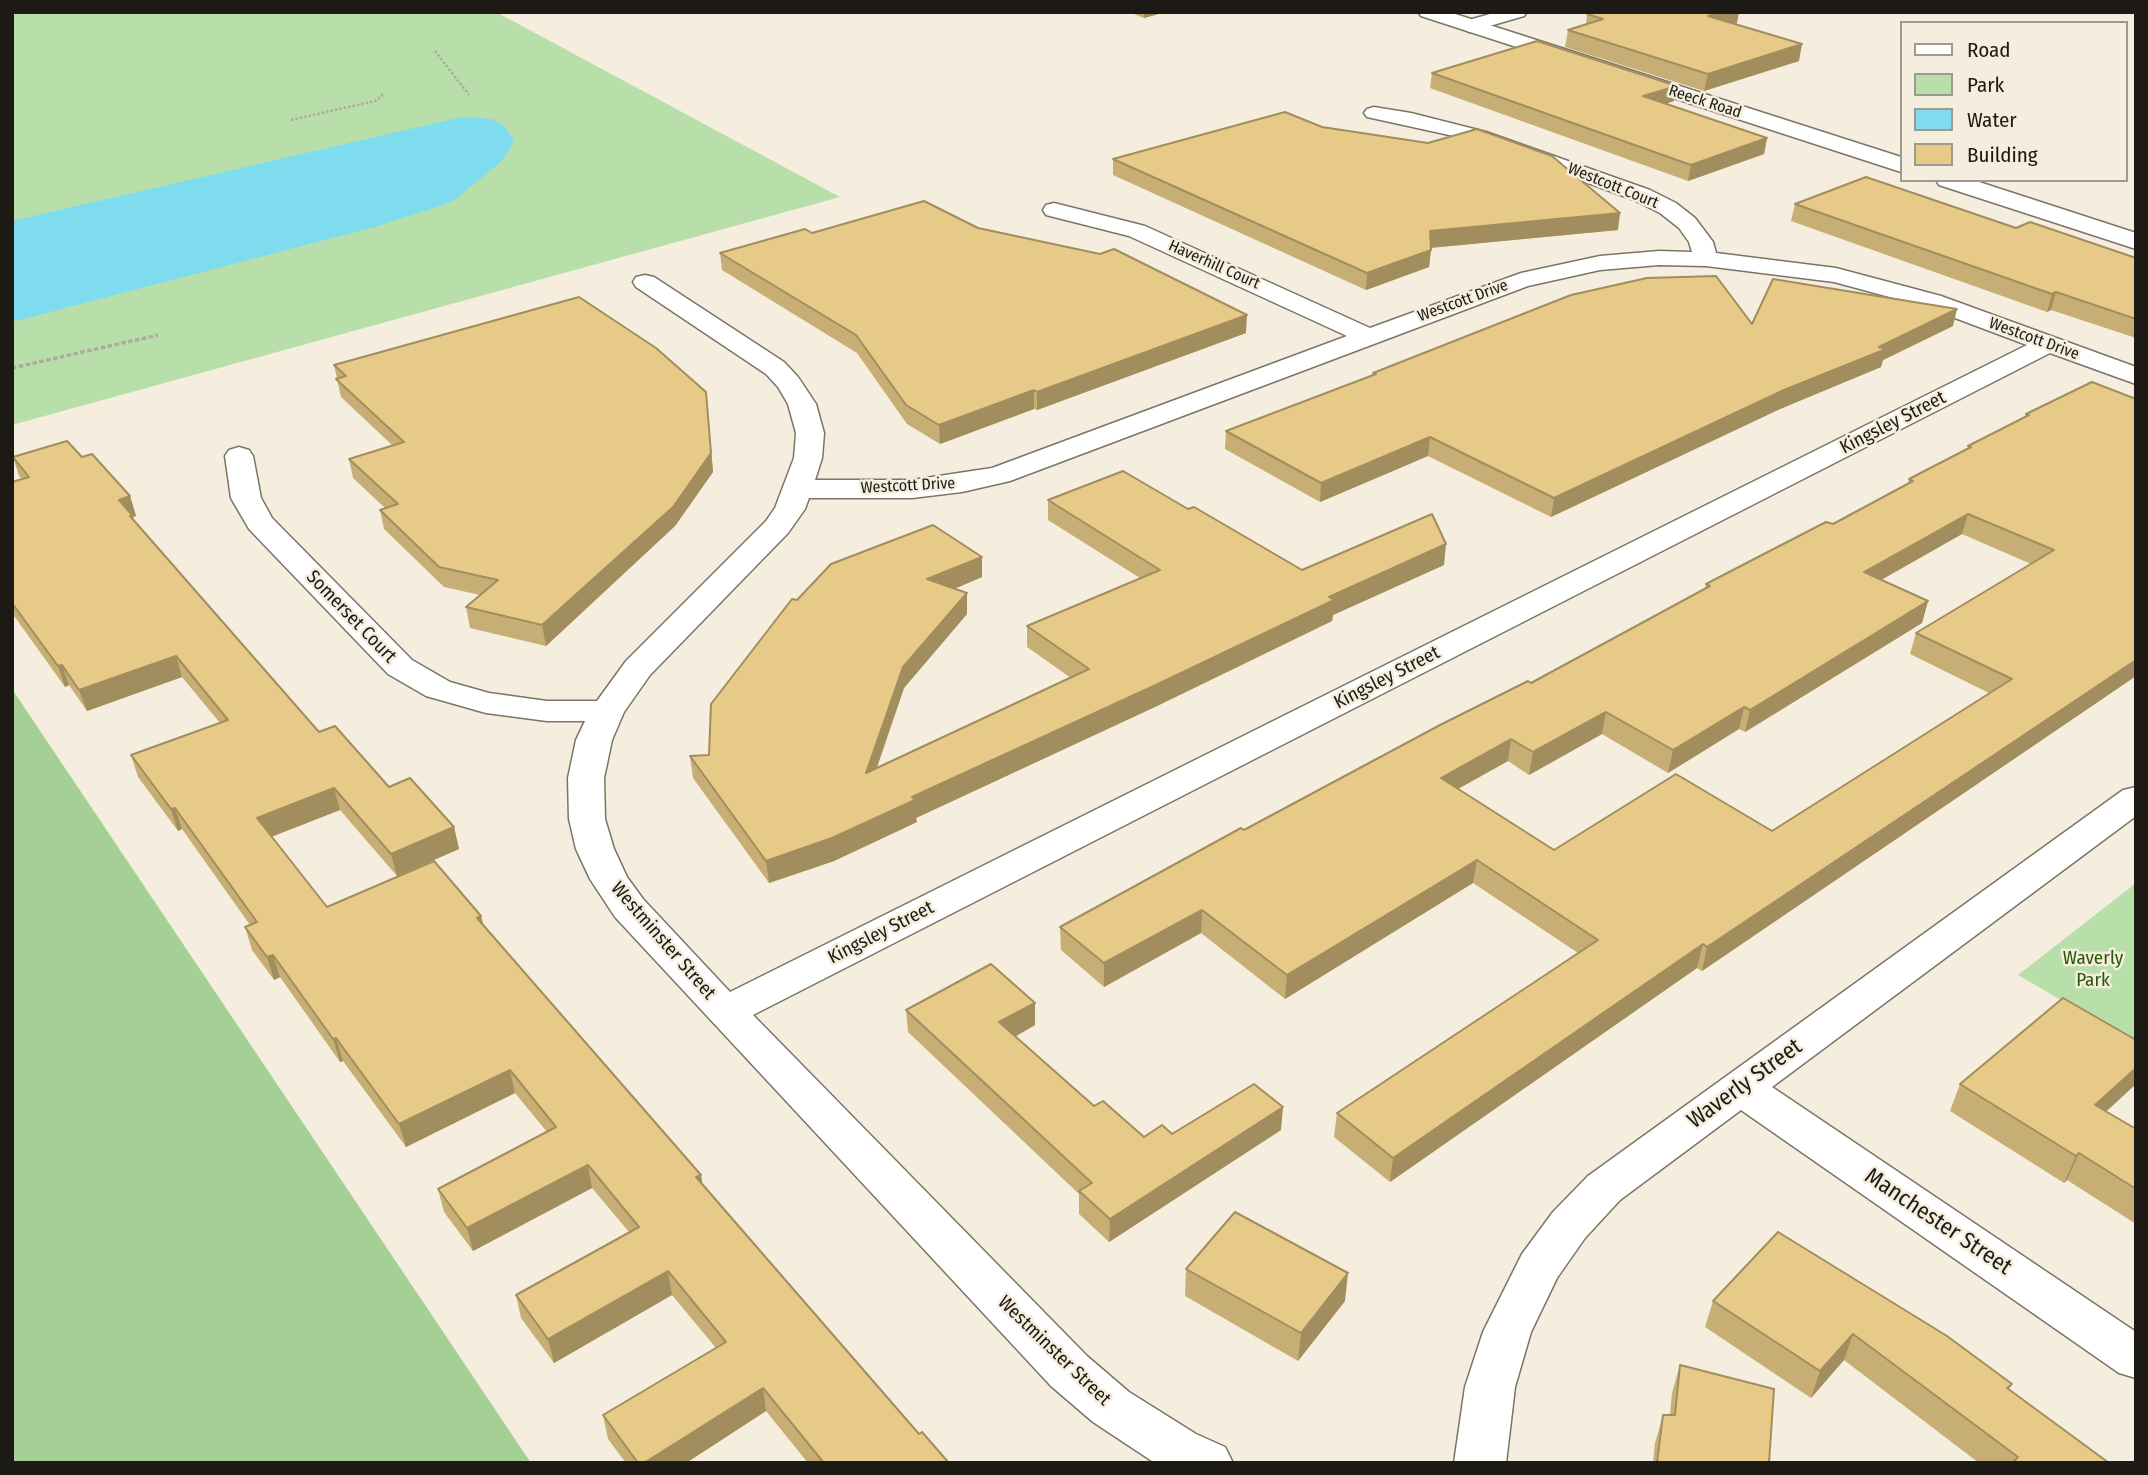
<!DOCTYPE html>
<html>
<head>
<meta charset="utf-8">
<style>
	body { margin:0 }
	#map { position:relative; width:2148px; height:1475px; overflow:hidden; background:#f5eede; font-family:"Fira Sans Condensed",sans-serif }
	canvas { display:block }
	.frame { position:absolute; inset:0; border:14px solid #1d1a15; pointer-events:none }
	.legend { position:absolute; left:1900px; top:21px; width:228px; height:161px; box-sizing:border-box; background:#f5eede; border:2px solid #9f998e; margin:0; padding:9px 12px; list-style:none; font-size:21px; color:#1d1a15 }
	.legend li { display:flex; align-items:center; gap:14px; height:35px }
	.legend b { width:35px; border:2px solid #9f998e }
</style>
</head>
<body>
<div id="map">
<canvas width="2148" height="1475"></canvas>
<div class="frame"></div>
<ul class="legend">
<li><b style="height:9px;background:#fff"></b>Road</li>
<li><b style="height:19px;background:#b8dfaa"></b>Park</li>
<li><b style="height:19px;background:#7fdbee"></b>Water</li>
<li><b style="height:19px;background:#e7ca87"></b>Building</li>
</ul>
</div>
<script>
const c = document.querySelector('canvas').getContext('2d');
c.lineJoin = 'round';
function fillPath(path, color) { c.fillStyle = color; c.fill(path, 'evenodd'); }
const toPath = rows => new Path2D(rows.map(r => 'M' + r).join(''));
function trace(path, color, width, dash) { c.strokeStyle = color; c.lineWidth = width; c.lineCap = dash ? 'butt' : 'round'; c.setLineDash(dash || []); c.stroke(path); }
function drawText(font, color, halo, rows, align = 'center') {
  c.font = font + ' "Fira Sans Condensed",sans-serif'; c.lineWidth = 5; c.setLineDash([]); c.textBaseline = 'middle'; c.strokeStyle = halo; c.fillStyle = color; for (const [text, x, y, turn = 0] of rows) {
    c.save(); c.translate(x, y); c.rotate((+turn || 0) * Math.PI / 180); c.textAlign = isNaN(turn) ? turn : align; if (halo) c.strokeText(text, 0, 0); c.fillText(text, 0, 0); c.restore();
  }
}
fillPath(toPath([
	[12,12,496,12,840,197,12,425],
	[2136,883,2136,1044,2018,975]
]), '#b8dfaa');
fillPath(toPath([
	[12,689,531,1463,12,1463]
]), '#a4cf95');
fillPath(toPath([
	[462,117,492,119,505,127,514,141,503,160,452,202,378,226,12,322,12,221]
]), '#7fdbee');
const street = toPath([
	[1497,12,1527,12,1524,16,1469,32,1460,26,1462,22,1497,12],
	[1374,107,1411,113,1486,132,1650,190,1676,203,1695,218,1713,242,1716,253,1836,268,1941,296,2136,367,2136,384,2050,353,753,1015,1087,1356,1129,1392,1196,1434,1225,1447,1233,1463,1155,1463,1093,1422,1051,1386,615,917,590,879,576,849,569,819,568,778,576,740,585,721,547,721,486,713,426,696,388,674,249,529,231,498,225,456,229,450,239,447,249,450,253,456,261,498,272,518,412,660,450,682,489,693,547,701,597,701,626,661,766,521,775,508,794,458,796,433,788,404,778,387,766,374,636,287,633,282,636,277,645,275,654,277,784,362,798,377,816,404,824,433,822,458,815,480,912,480,992,468,1347,336,1129,236,1046,215,1043,210,1046,205,1054,203,1145,226,1370,328,1521,273,1600,256,1659,251,1692,252,1689,242,1679,228,1660,213,1634,200,1472,140,1367,117,1364,113,1367,109,1374,107],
	[1659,265,1706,266,1834,282,1923,306,2027,345,730,992,643,899,627,877,614,849,605,819,604,778,612,740,624,712,650,675,788,533,805,509,809,498,912,498,962,492,1010,481,1528,286,1600,270,1659,265],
	[2136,787,2136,816,1772,1087,2136,1332,2136,1378,2119,1373,1741,1110,1620,1200,1585,1238,1557,1278,1531,1332,1515,1387,1506,1463,1454,1463,1465,1387,1483,1332,1522,1254,1553,1212,1588,1176,2123,790,2136,787]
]);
const secondary = toPath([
	[1418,12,1449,12,1901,157,1901,172,1421,16,1418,12],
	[1936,180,1973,180,2136,233,2136,249,1939,185,1936,180]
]);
trace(street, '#7b7567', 3);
trace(secondary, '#7b7567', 3);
trace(toPath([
	[435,51,469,95],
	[291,120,375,101,382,96,381,92]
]), '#afaa9d', 2.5, [2.5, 2]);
trace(toPath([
	[12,368,158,335]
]), '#afaa9d', 3.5, [4.5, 2.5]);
fillPath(street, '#fff');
fillPath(secondary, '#fff');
fillPath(toPath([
	[1129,12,1166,12,1144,18],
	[1587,14,1737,23,1734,24,1799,61,1704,91,1565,47,1568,30,1586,25],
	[1432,73,1674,101,1665,104,1767,138,1764,154,1688,181,1430,88],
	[1322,127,1618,230,1431,248,1429,267,1366,290,1113,175,1113,159],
	[1795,204,2016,228,2136,258,2136,338,2051,310,2047,312,1791,221],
	[978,228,1246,333,1037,410,1034,409,940,444,907,424,857,353,722,270,720,253,812,233],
	[1752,324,1953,326,1883,360,1881,367,1780,409,1551,517,1428,456,1320,502,1225,449,1226,431,1373,375,1373,373],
	[334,365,708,411,713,472,675,526,546,646,470,628,466,607,480,595,444,587,384,529,380,510,385,508,353,478,349,459,392,445,341,397],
	[2092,382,2136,676,1702,971,1697,968,1390,1182,1334,1137,1337,1113,1578,953,1473,883,1285,999,1201,933,1104,987,1061,950,1060,927,1244,830,1531,683,1705,589,1706,584,1833,524,1908,484,1909,479,1968,448,1968,446,2025,417,2026,414],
	[1962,534,2031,564,1916,633,1910,654,1989,693,1772,831,1554,850,1458,789,1508,761,1529,775,1602,734,1668,773,1739,729,1745,732,1922,623,1928,601,1881,580],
	[13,457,82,457,130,496,136,516,133,517,134,520,319,732,389,787,454,827,459,849,397,876,340,810,271,837,327,907,481,916,484,926,703,1184,919,1434,949,1463,808,1463,766,1411,686,1463,626,1463,608,1439,603,1415,716,1348,672,1295,554,1363,521,1318,516,1295,629,1232,592,1188,473,1251,444,1212,438,1189,547,1132,515,1093,406,1147,343,1061,340,1062,280,977,274,980,252,950,245,927,250,925,182,829,178,831,138,777,131,755,220,723,182,677,87,711,69,685,65,687,12,613,12,482,22,479,19,476],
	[1048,500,1188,509,1302,570,1444,565,1333,615,1332,621,1157,706,916,818,917,822,834,861,769,883,693,778,690,756,709,755,982,557,982,577,954,589,967,593,967,614,904,688,877,768,1071,678,1027,647,1027,626,1140,578,1048,520],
	[906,1010,1035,1025,1015,1037,1094,1106,1144,1137,1172,1134,1281,1130,1109,1242,1079,1214,1079,1194,908,1032],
	[2136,1040,2136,1084,2106,1111,2136,1129,2136,1224,2067,1180,2064,1183,1950,1111,1960,1084],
	[1778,1232,2012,1384,2009,1390,2109,1463,1979,1463,1844,1360,1811,1398,1705,1327,1713,1301],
	[1186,1269,1345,1301,1298,1361,1185,1296],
	[1680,1365,1769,1463,1653,1463,1655,1443,1663,1415,1670,1415,1672,1393]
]), '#c7ae74');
fillPath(toPath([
	[1144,12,1166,12,1144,18],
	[1721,12,1739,12,1737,23,1705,33,1708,16],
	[1802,44,1799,61,1704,91,1708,74],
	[1677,86,1674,101,1641,112,1643,96],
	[1767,138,1764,154,1688,181,1691,165],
	[1620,213,1618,230,1428,248,1430,231],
	[1431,250,1429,267,1366,290,1367,273],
	[2056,292,2051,310,2047,312,2052,294],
	[1957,309,1953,326,1883,360,1881,367,1780,409,1551,517,1554,498],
	[1247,315,1246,333,1037,410,1037,392],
	[1034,390,1034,409,940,444,939,425],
	[706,392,713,472,675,526,546,646,542,625],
	[1430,437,1428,456,1320,502,1321,483],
	[130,496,136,516,133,517,138,535,119,500],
	[1968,514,1962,534,1858,593,1864,572],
	[1446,544,1444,565,1333,615,1332,621,1157,706,916,818,917,822,834,861,769,883,766,861,912,797,1329,597],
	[982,557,982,577,928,600,927,579],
	[967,593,967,614,904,688,867,795,866,773,903,667],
	[1928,601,1922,623,1745,732,1750,710],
	[176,656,182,677,87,711,79,690],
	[2136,660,2136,676,1702,971,1707,947],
	[62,665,69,685,65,687,58,666],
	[1744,707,1739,729,1668,773,1673,750],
	[1606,712,1602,734,1529,775,1533,752],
	[1511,739,1508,761,1438,800,1441,778],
	[334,788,340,810,263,840,257,818],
	[175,808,182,829,178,831,171,809],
	[454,827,459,849,397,876,391,854],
	[1477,860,1473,883,1285,999,1287,975],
	[1202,910,1201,933,1104,987,1104,963],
	[481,916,486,938,477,918],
	[1703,944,1697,968,1390,1182,1393,1158],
	[273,955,280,977,274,980,267,957],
	[1035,1003,1035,1025,1000,1045,999,1022],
	[336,1038,343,1061,340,1062,333,1039],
	[2136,1068,2136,1084,2084,1132,2095,1105],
	[510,1070,515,1093,406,1147,399,1124],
	[1283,1107,1281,1130,1109,1242,1110,1219],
	[2079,1153,2067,1180,2064,1183,2076,1156],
	[588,1165,592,1188,473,1251,467,1228],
	[701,1175,705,1198,696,1177],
	[668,1271,672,1295,554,1363,548,1339],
	[1348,1273,1345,1301,1298,1361,1301,1333],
	[1853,1334,1844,1360,1811,1398,1820,1371],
	[763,1388,766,1411,686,1463,644,1463]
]), '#a28d5e');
const building = toPath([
	[1595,12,1721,12,1708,16,1802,44,1708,74,1568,30,1603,19,1587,14,1595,12],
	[1537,41,1677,86,1643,96,1767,138,1691,165,1432,73,1537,41],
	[1285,112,1322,127,1428,143,1477,129,1552,156,1620,213,1430,231,1431,250,1367,273,1113,159,1285,112],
	[1866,177,2016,228,2030,222,2136,258,2136,319,2056,292,2052,294,1795,204,1866,177],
	[924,201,978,228,1100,254,1114,249,1247,315,1037,392,1034,390,939,425,906,405,856,335,720,253,805,229,812,233,924,201],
	[1716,276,1752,324,1773,279,1957,309,1879,347,1886,349,1784,390,1554,498,1430,437,1321,483,1226,431,1376,374,1373,373,1571,295,1647,278,1716,276],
	[579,297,656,348,706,392,711,453,673,507,542,625,466,607,498,580,439,567,380,510,398,504,349,459,404,442,336,379,346,376,334,365,579,297],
	[2092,382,2136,399,2136,660,1707,947,1703,944,1393,1158,1337,1113,1598,940,1477,860,1287,975,1202,910,1104,963,1060,927,1241,828,1244,830,1440,725,1528,681,1531,683,1710,586,1706,584,1760,556,1826,522,1833,524,1913,481,1909,479,1971,447,1968,446,2029,415,2026,414,2092,382],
	[1968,514,2054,550,1916,633,2012,679,1772,831,1676,774,1554,850,1441,778,1511,739,1533,752,1606,712,1673,750,1744,707,1750,710,1928,601,1864,572,1968,514],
	[67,441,82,457,92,454,130,496,119,500,132,515,130,516,319,732,335,726,389,787,410,778,454,827,391,854,334,788,257,818,327,907,434,861,481,916,477,918,701,1175,696,1177,919,1434,922,1432,949,1463,824,1463,763,1388,644,1463,638,1463,603,1415,726,1342,668,1271,548,1339,516,1295,639,1227,588,1165,467,1228,438,1189,556,1127,510,1070,399,1124,336,1038,333,1039,273,955,267,957,245,927,257,922,175,808,171,809,131,755,228,720,176,656,79,690,62,665,58,666,12,603,12,482,29,477,13,457,67,441],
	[1123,471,1188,509,1194,507,1302,570,1432,514,1446,544,1329,597,1334,600,1158,684,912,797,915,800,832,838,766,861,690,756,709,755,711,704,792,599,797,600,831,564,933,525,982,557,927,579,967,593,903,667,866,773,1089,669,1027,626,1160,570,1048,500,1123,471],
	[991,964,1035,1003,999,1022,1094,1106,1103,1101,1144,1137,1162,1125,1172,1134,1254,1084,1283,1107,1110,1219,1079,1191,1092,1183,906,1010,991,964],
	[2063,998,2136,1040,2136,1068,2095,1105,2136,1129,2136,1189,2079,1153,2076,1156,1960,1084,2063,998],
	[1235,1212,1348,1273,1301,1333,1186,1269,1235,1212],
	[1778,1232,1947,1336,2012,1384,2007,1388,2109,1463,2012,1463,2018,1457,1853,1334,1820,1371,1713,1301,1778,1232],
	[1680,1365,1774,1389,1769,1463,1657,1463,1663,1415,1675,1415,1680,1365]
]);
fillPath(building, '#e7ca87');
trace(building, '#a28d5e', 2);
drawText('16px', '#1d1a15', '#f5eede', [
	["Reeck Road",1705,102,18],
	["Westcott Court",1613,186,22],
	["Haverhill Court",1214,265,24],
	["Westcott Drive",1463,301,-20],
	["Westcott Drive",2034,339,20],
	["Westcott Drive",908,486,-3]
]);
drawText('19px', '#1d1a15', '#f5eede', [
	["Kingsley Street",1893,423,-27],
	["Somerset Court",351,617,46],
	["Kingsley Street",1387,678,-27],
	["Kingsley Street",881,933,-27],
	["Westminster Street",663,941,49],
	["Westminster Street",1054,1351,44]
]);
drawText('19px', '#265a07', '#f5eede', [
	["Waverly",2093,959],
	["Park",2093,981]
]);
drawText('23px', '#1d1a15', '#f5eede', [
	["Waverly Street",1745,1084,-36],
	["Manchester Street",1938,1222,34]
]);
</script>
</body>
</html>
